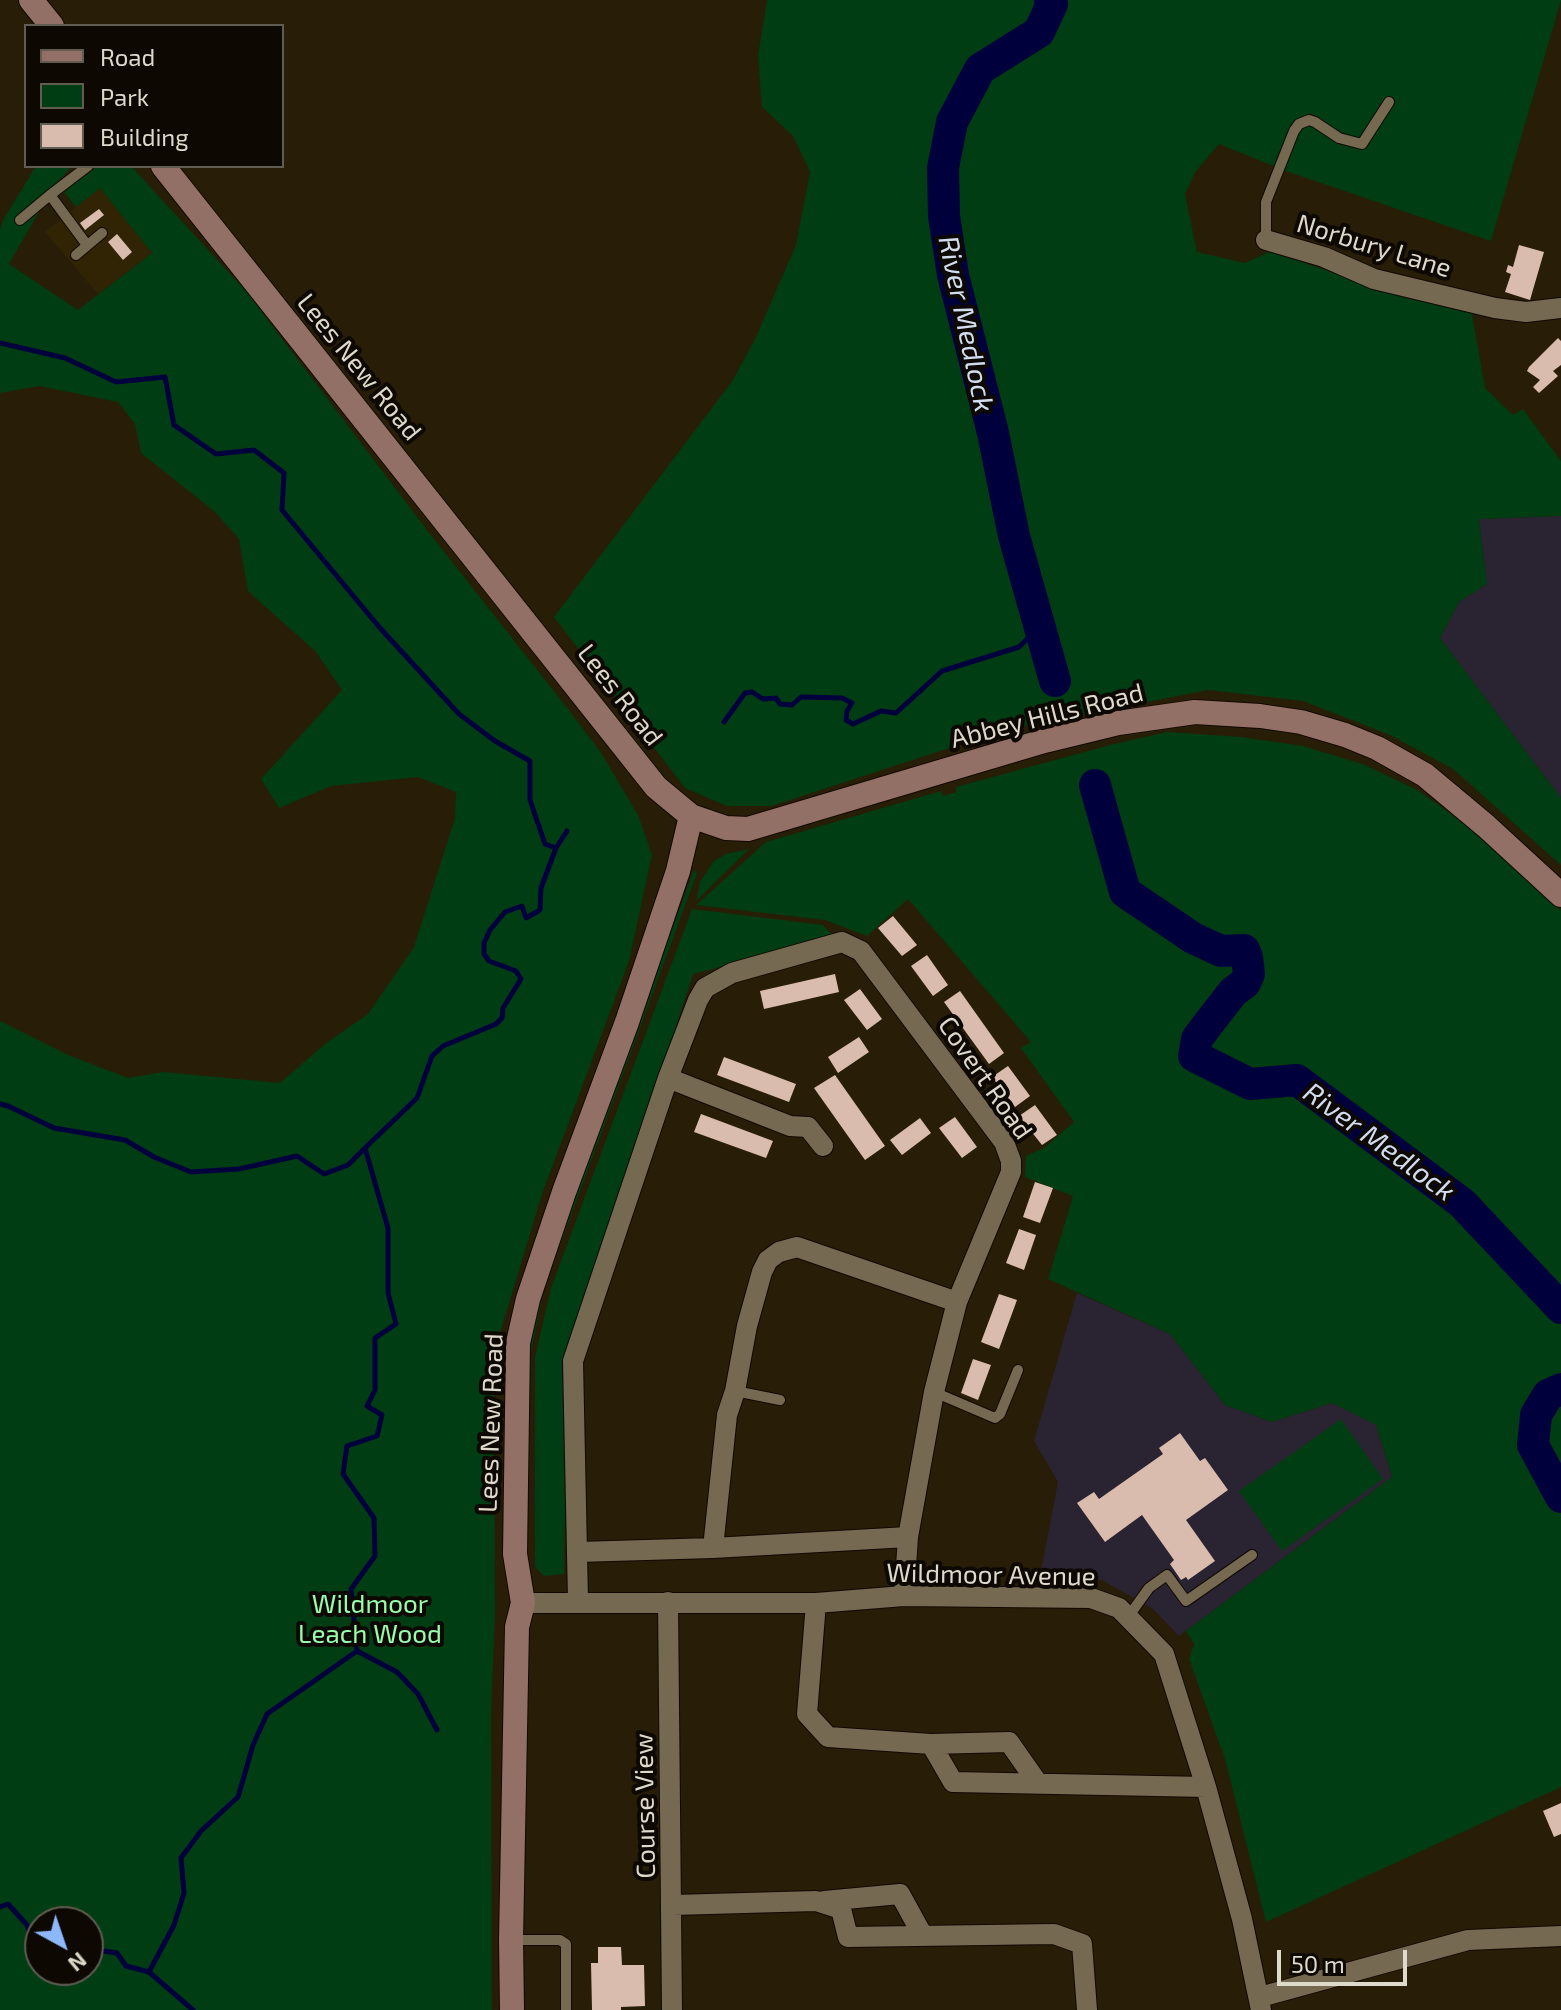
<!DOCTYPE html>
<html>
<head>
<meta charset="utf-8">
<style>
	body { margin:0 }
	#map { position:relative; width:1561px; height:2010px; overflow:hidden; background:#281e08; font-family:"Exo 2",sans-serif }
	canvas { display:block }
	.legend { position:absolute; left:24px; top:24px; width:260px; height:144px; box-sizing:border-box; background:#0d0902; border:2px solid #615c52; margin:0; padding:10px 14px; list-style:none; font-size:24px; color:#dfd9cb }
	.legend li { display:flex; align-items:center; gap:16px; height:40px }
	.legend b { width:40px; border:2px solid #615c52 }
	.north { position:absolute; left:24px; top:1906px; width:80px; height:80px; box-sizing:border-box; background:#0d0902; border:2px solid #615c52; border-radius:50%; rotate:140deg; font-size:22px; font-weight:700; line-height:32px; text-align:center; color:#dfd9cb }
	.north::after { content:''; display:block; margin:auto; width:28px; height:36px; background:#8db9fc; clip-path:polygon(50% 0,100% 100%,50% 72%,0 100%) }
	.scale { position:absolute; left:1277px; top:1950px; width:130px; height:36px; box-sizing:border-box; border:4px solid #dfd9cb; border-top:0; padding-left:10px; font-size:24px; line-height:28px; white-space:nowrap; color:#dfd9cb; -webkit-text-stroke:6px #0d0902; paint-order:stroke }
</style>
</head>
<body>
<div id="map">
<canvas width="1561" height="2010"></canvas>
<ul class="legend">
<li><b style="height:10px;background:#937065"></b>Road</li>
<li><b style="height:22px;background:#003d12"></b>Park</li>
<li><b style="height:22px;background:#d9bcad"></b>Building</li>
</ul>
<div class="north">N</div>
<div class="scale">50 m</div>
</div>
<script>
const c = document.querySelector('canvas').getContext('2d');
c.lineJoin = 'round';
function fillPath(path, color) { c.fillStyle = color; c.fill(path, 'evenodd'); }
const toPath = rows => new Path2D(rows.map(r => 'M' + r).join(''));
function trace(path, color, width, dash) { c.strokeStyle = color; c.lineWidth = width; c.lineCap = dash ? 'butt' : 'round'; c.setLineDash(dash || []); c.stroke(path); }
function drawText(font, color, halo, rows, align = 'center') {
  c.font = font + ' "Exo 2",sans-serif'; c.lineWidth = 8; c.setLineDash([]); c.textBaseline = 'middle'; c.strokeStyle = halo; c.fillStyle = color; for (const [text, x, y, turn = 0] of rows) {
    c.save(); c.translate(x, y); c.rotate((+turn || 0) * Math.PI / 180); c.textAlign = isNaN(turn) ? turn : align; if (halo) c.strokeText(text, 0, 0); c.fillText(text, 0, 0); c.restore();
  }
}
fillPath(toPath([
	[100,188,152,253,98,294,45,232]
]), '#312405');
fillPath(toPath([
	[1561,516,1561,798,1440,638,1459,602,1487,584,1479,519],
	[1077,1293,1170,1334,1225,1405,1272,1422,1332,1403,1376,1425,1392,1477,1179,1636,1153,1609,1102,1580,1040,1576,1058,1482,1034,1441]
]), '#2a2332');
fillPath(toPath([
	[767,0,1561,0,1491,241,1286,171,1219,144,1196,171,1185,194,1197,252,1245,263,1271,251,1373,287,1471,309,1485,388,1513,415,1523,409,1561,461,1561,516,1479,519,1487,584,1459,602,1440,638,1561,798,1561,865,1453,769,1390,735,1303,701,1208,690,1005,730,771,806,727,806,685,788,554,617,733,380,756,337,796,245,810,172,793,136,762,107,758,56],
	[36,166,72,166,53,187,9,264,78,310,152,253,100,188,76,207,64,192,97,166,131,166,245,290,427,530,568,709,602,754,638,815,652,855,629,961,542,1194,494,1353,495,1612,491,1715,492,2010,0,2010,0,1021,68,1055,128,1078,163,1072,280,1083,325,1044,368,1014,414,947,455,818,456,792,418,777,331,786,279,808,261,779,342,690,316,652,248,591,239,539,215,512,141,453,135,424,118,402,39,386,0,393,0,230,3,220],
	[40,1922,88,1922,88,1970,40,1970],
	[1167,732,1241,737,1303,746,1365,765,1419,791,1476,832,1561,911,1561,1787,1266,1922,1225,1759,1189,1659,1194,1644,1186,1631,1392,1477,1376,1425,1332,1403,1272,1422,1225,1405,1170,1334,1048,1279,1073,1196,1025,1177,1026,1156,1044,1148,1074,1122,1021,1048,1031,1042,908,899,867,936,825,920,696,905,766,842,941,791,943,796,956,792,956,787,1110,745],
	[749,849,696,901,700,882,714,861,726,854],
	[694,870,697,873,544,1289,531,1352,528,1545,525,1545,528,1352,540,1288],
	[692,909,823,925,835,938,693,974,568,1359,564,1574,544,1576,535,1567,535,1357,551,1288],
	[1341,1419,1383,1479,1282,1551,1239,1491]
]), '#003d12');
trace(toPath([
	[0,343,65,358,116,382,165,377,174,425,216,454,254,450,284,473,282,510,380,628,459,714,495,741,530,761,530,800,545,844,556,848],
	[724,722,745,693,752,692,763,699,776,698,780,704,792,705,801,697,842,698,852,703,847,711,846,720,853,724,881,711,896,713,942,671,1019,647,1030,636,1028,627,1037,617],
	[0,1104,8,1106,54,1128,125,1140,154,1157,191,1172,239,1169,297,1156,324,1174,348,1165,365,1148],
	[357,1651,397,1672,418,1694,437,1730],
	[0,1907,8,1904,27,1925,40,1961],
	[88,1956,104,1951,117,1953,126,1966,149,1972,193,2010],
	[149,1972,174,1925,184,1893,181,1858,201,1831,238,1797,253,1745,267,1714,357,1651,351,1589,375,1556,374,1518,343,1474,347,1446,377,1436,382,1415,367,1406,375,1390,375,1338,396,1324,388,1293,388,1228,365,1148,417,1098,432,1056,443,1046,496,1024,502,1018,503,1008,521,979,516,971,489,961,484,954,484,943,490,930,505,912,522,906,526,918,540,910,541,888,556,848,567,831]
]), '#00003c', 5);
trace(toPath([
	[1050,0,1052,4,1039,32,980,69,952,122,943,168,944,216,953,275,993,433,1014,536,1055,681],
	[1095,785,1125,892,1193,938,1221,951,1244,950,1247,957,1249,974,1245,983,1233,992,1205,1028,1197,1039,1194,1056,1250,1084,1297,1080,1462,1203,1561,1308],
	[1561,1389,1548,1395,1536,1415,1533,1445,1561,1497]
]), '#00003c', 32);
fillPath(toPath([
	[99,209,104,215,85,230,80,223],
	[117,234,132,252,123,260,108,242],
	[1519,245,1544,252,1530,300,1505,292,1511,274,1506,272,1508,265,1513,267],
	[1558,338,1561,341,1561,365,1553,371,1558,376,1539,393,1533,387,1540,380,1527,371,1529,367],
	[893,916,917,945,902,956,878,928],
	[927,955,948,985,933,996,911,966],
	[835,974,839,992,764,1009,760,991],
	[860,989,882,1019,867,1030,844,1000],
	[960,991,1004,1053,989,1064,944,1002],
	[859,1037,869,1052,838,1073,828,1057],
	[724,1057,796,1084,789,1102,717,1075],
	[1008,1066,1030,1096,1015,1107,992,1077],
	[835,1075,885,1146,865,1160,814,1088],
	[1035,1105,1057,1135,1042,1145,1019,1116],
	[701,1114,773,1141,766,1158,694,1132],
	[955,1117,977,1147,962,1158,939,1128],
	[920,1118,931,1133,902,1155,890,1140],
	[1035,1182,1053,1188,1040,1223,1023,1217],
	[1019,1229,1036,1235,1024,1270,1006,1263],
	[999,1294,1017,1300,999,1349,981,1342],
	[973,1359,991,1365,978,1400,961,1393],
	[1180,1433,1200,1461,1205,1458,1228,1490,1186,1520,1215,1561,1188,1580,1186,1577,1181,1580,1170,1564,1174,1560,1142,1515,1105,1542,1077,1503,1094,1492,1099,1499,1163,1454,1159,1448],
	[1561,1803,1561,1834,1554,1837,1543,1811],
	[598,1947,621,1947,622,1965,644,1965,645,2006,621,2007,621,2010,592,2010,591,1963,598,1963]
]), '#d9bcad');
const lane = toPath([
	[20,220,50,195],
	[1266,240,1266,202,1294,131,1299,124,1309,120,1315,122,1339,138,1362,144,1389,102],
	[87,245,50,195,88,166],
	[76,255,102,233],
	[735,1391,780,1400],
	[934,1392,995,1418,1000,1414,1018,1370],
	[1128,1617,1149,1588,1167,1575,1186,1601,1252,1555],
	[513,1940,560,1940,566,1944,566,2010]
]);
const street = toPath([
	[1266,240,1324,257,1374,279,1495,308,1526,312,1561,308],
	[668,1078,790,1126,808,1127,823,1146],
	[713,1548,727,1415,735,1391,747,1326,762,1272,768,1260,779,1252,797,1247,957,1302],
	[578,1552,713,1548,908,1537],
	[578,1601,573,1361,668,1078,698,1000,705,988,732,973,842,942,861,951,1004,1142,1011,1161,1011,1172,957,1302,934,1392,908,1537,904,1596],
	[668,1602,672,2010],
	[523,1603,816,1603,904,1596,1091,1598,1119,1608,1164,1654,1206,1787,1242,1919,1261,2010],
	[816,1603,807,1714,828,1737,931,1744,953,1782,1206,1787],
	[931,1744,1009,1742,1037,1782],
	[824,1901,900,1894,923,1936],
	[673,1905,816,1901,841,1909,848,1937,1054,1934,1082,1944,1087,2010],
	[1260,1997,1468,1940,1561,1936]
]);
const secondary = toPath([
	[31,0,52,26],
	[163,166,656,787,691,816,726,828,748,829,1044,741,1118,723,1195,712,1260,716,1301,722,1345,735,1377,748,1425,775,1486,826,1561,895],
	[512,2010,511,1940,517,1627,523,1603,515,1554,518,1343,528,1299,564,1192,627,1022,678,871,691,816]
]);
trace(lane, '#110800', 12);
trace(street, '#110800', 22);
trace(secondary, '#110800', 26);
trace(lane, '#756951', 10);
trace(street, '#756951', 20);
trace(secondary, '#937065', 24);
drawText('26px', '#dfd9cb', '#0d0902', [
	["Norbury Lane",1374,246,17],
	["Lees New Road",359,367,51],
	["Lees Road",620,695,52],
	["Abbey Hills Road",1047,716,-14],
	["Covert Road",985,1078,55],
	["Lees New Road",491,1423,-88],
	["Wildmoor Avenue",991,1575,1],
	["Course View",645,1806,-91]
]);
drawText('26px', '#99fca9', '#0d0902', [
	["Wildmoor",370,1604],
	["Leach Wood",370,1634]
]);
drawText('italic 28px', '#d1dcef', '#0d0902', [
	["River Medlock",966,324,78],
	["River Medlock",1379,1142,36]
]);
</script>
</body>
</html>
